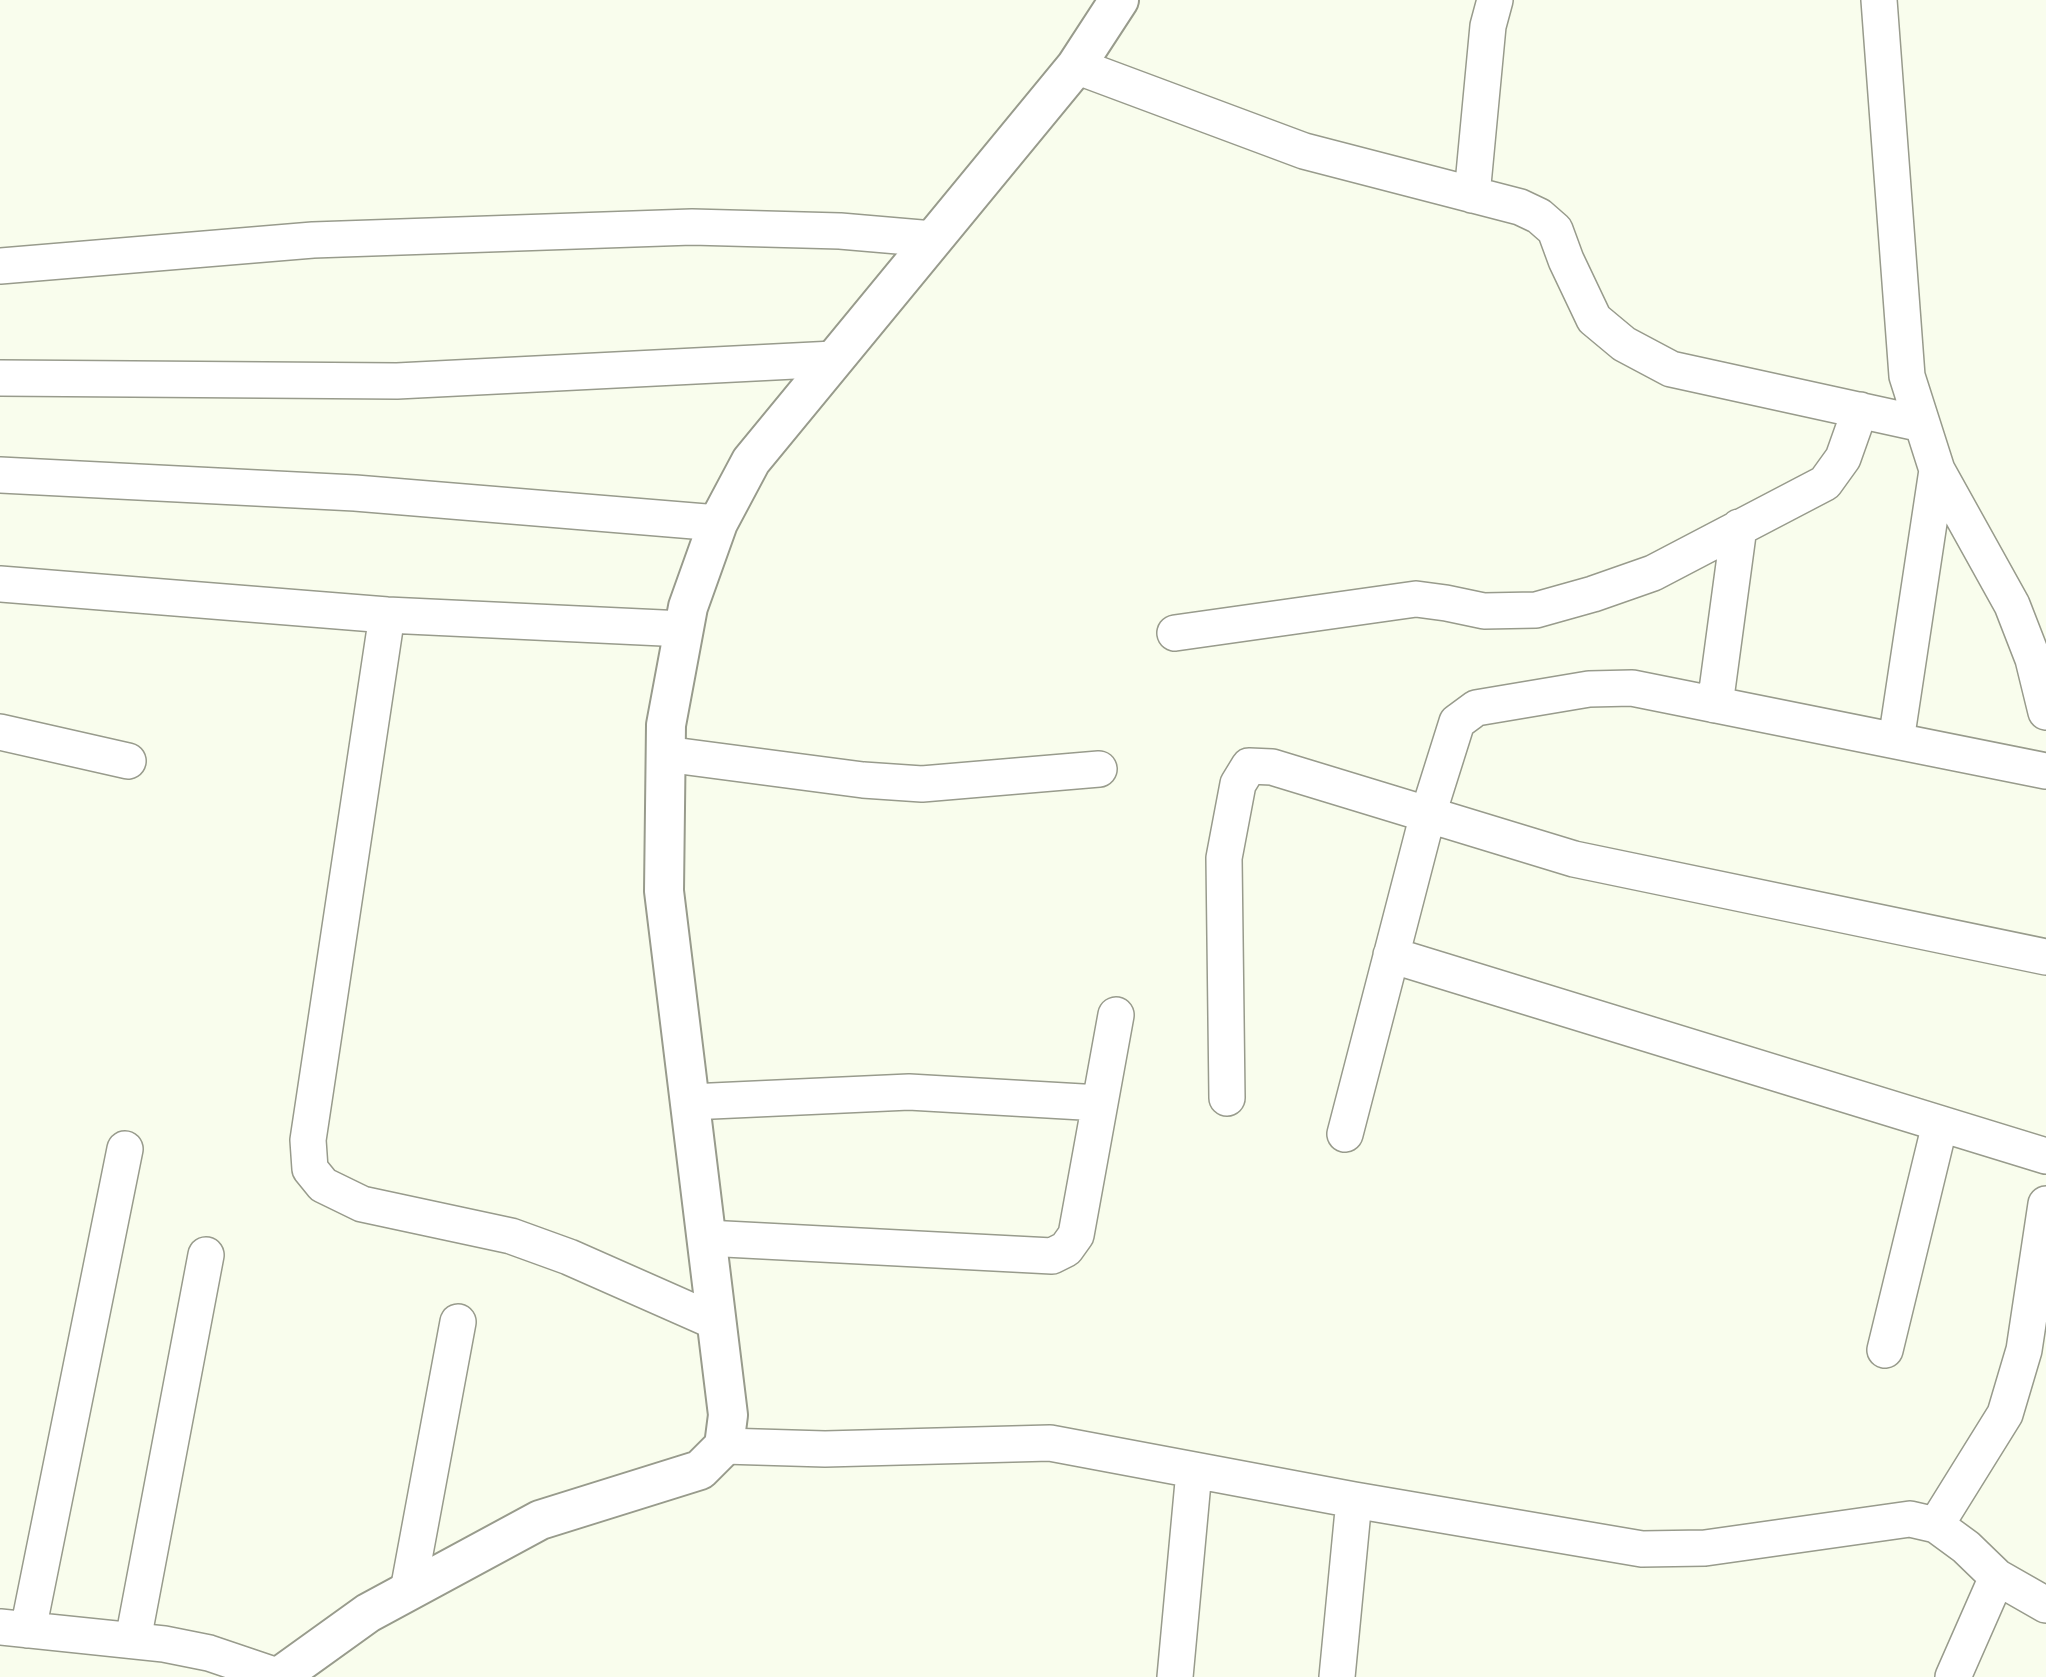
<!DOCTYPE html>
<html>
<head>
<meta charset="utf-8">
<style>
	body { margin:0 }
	canvas { display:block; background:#f9fded }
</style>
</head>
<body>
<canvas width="2046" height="1677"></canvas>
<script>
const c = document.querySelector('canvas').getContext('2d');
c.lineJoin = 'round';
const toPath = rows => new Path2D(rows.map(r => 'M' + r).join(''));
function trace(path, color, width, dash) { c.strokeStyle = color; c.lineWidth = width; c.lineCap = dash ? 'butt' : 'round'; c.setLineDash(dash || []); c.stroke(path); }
const street = toPath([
	[1879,0,1907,376,1937,470,2012,605,2033,659,2046,712],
	[1076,66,1304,151,1520,207,1539,216,1555,230,1566,260,1594,319,1624,344,1671,369,1922,424],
	[1472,195,1488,26,1495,0],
	[0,266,313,240,692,227,840,231,933,239],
	[0,378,397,381,834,359],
	[0,475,355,493,718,523],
	[0,584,387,615,684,629],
	[387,615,308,1140,310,1169,323,1185,362,1204,511,1236,569,1257,716,1322],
	[1175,633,1416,599,1446,603,1484,611,1536,610,1593,594,1653,573,1825,483,1843,458,1860,410],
	[1715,705,1739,527],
	[0,732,128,761],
	[1896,741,1937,470],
	[665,754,863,780,922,784,1099,769],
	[1391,955,2046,1156],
	[1227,1098,1224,858,1238,784,1249,766,1272,767,1574,859,2046,957],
	[690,1102,909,1092,1100,1103],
	[1345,1134,1428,814,1457,722,1476,708,1589,689,1632,688,2046,771],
	[706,1238,1052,1256,1066,1249,1076,1235,1116,1015],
	[1885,1350,1940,1124],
	[724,1446,825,1449,1050,1443,1354,1500,1642,1549,1705,1548,1910,1519,1936,1525,1966,1547,1997,1577,2046,1605],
	[1936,1525,2005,1414,2024,1350,2046,1204],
	[408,1591,458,1322],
	[0,1627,164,1644,209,1653,280,1677],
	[28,1630,125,1149],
	[133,1640,206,1255],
	[1175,1677,1194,1471],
	[1337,1677,1354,1500],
	[1953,1677,1997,1577]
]);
const secondary = toPath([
	[279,1677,368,1613,540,1520,700,1470,724,1446,728,1415,664,891,666,725,688,607,718,523,751,461,1076,66,1119,0]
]);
trace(street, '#989b8c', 38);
trace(secondary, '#989b8c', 42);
trace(street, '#fff', 35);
trace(secondary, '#fff', 38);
</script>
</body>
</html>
